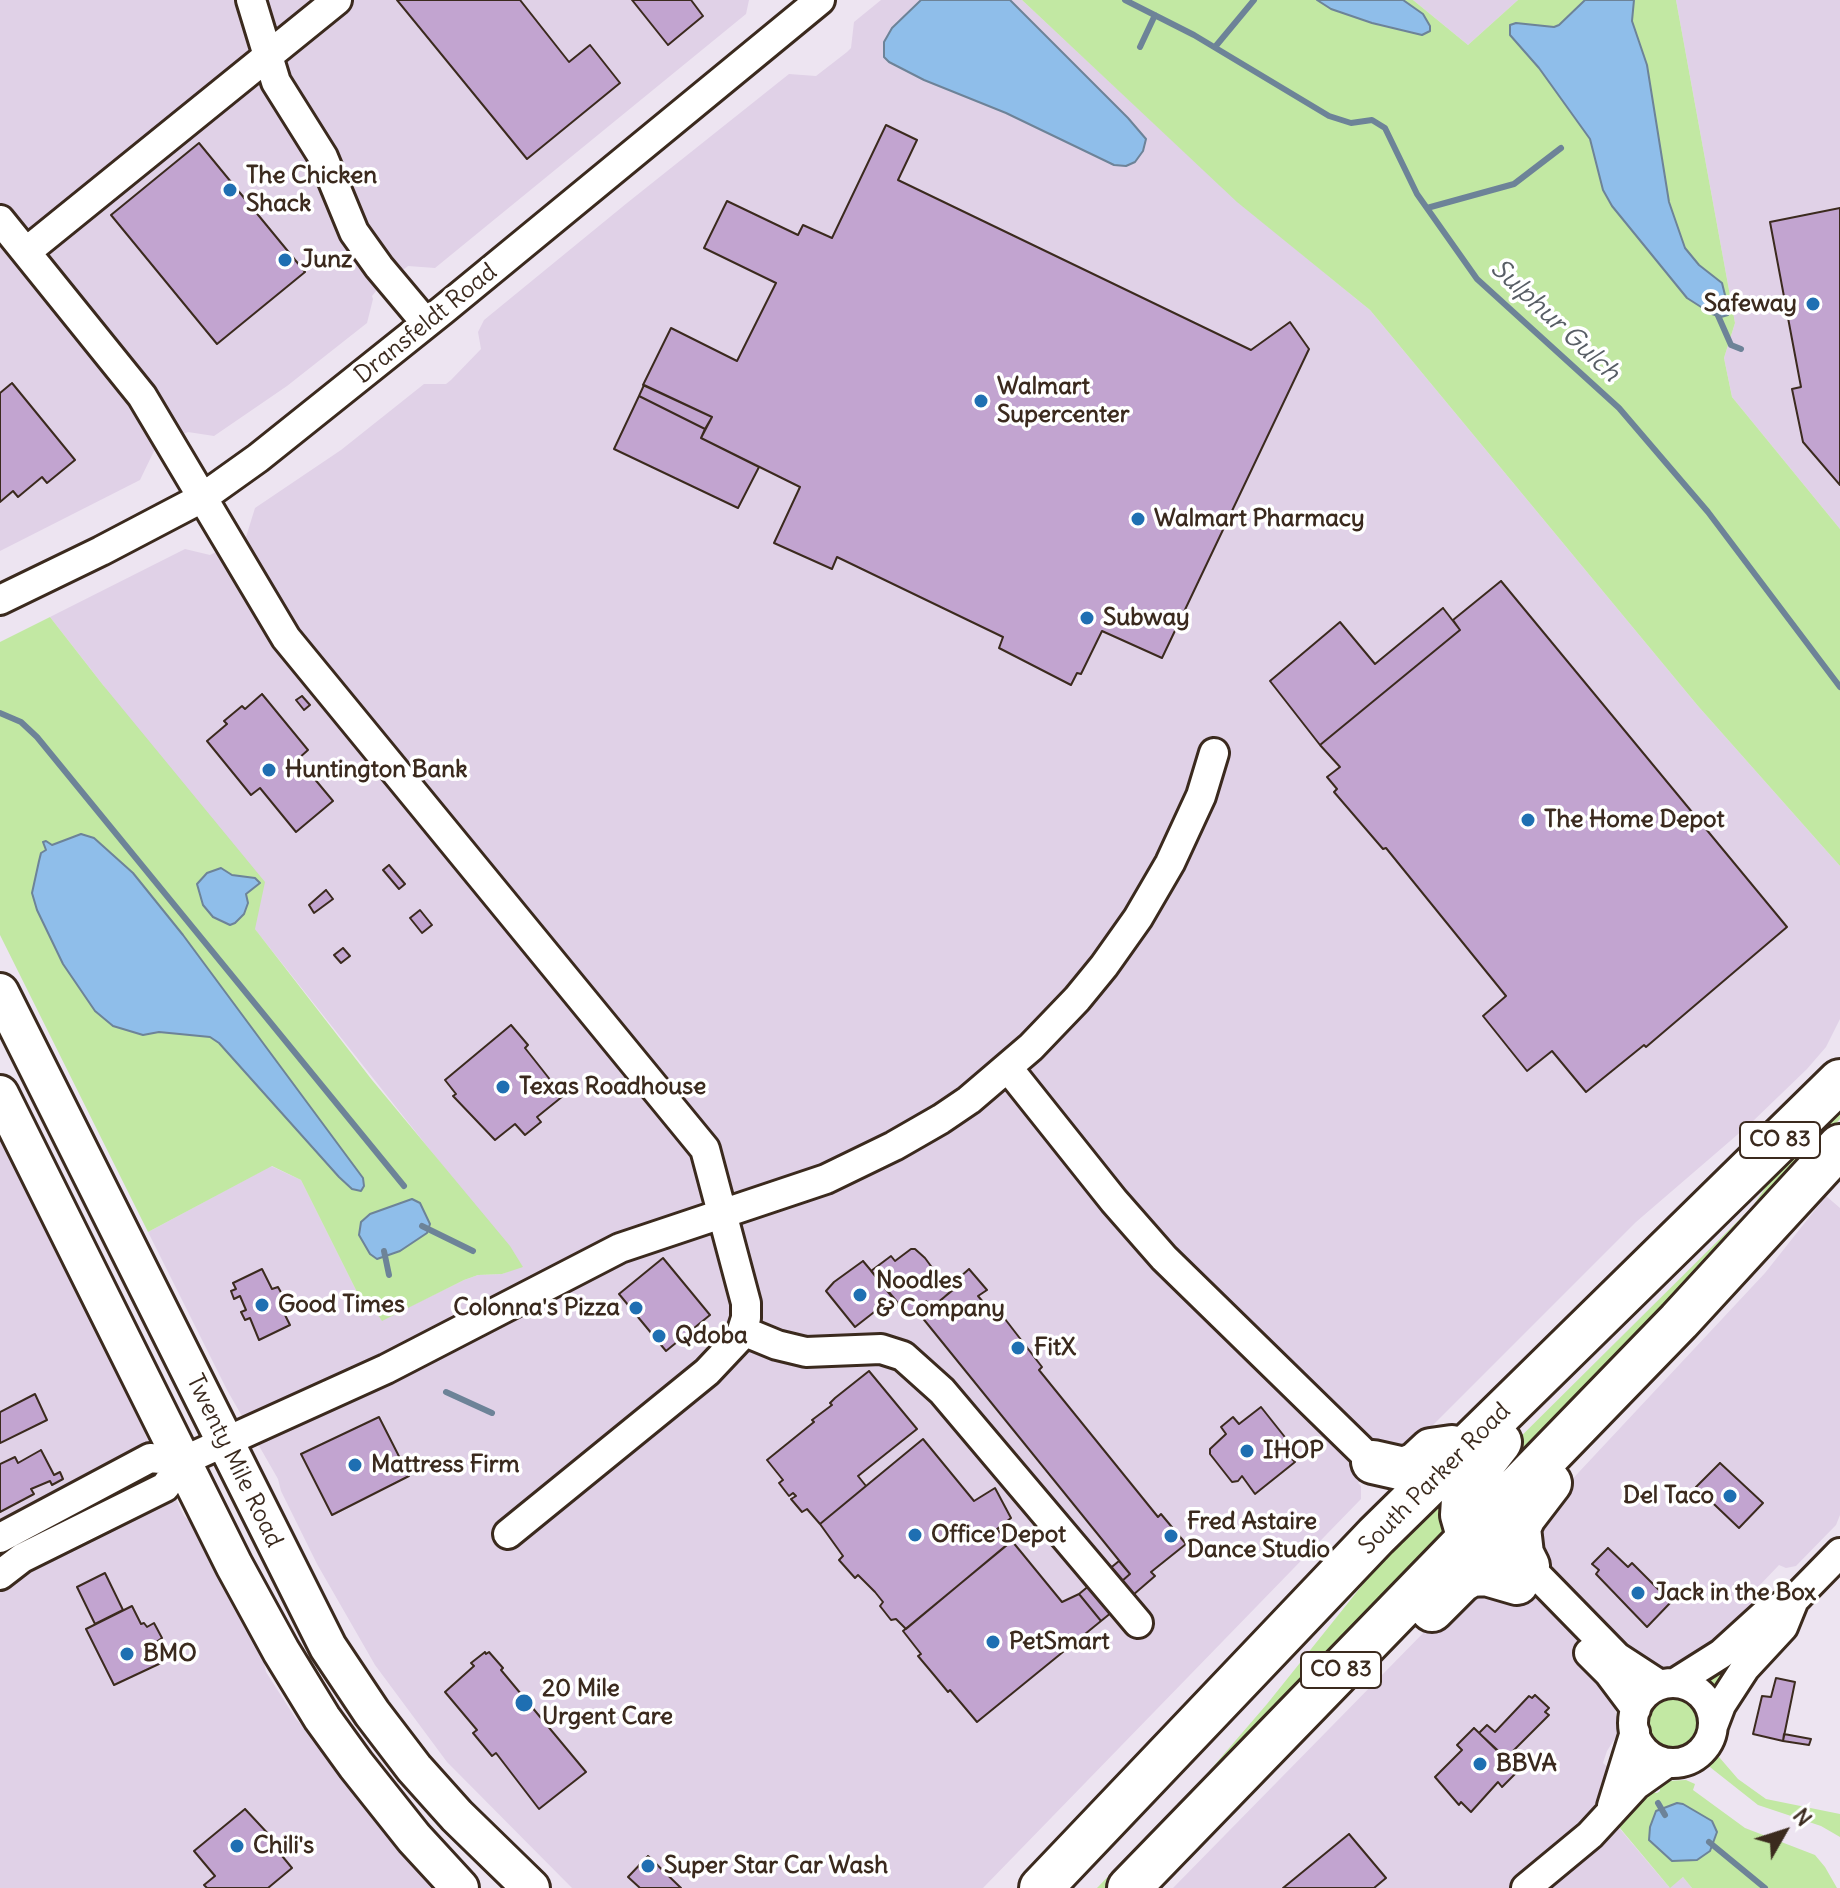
<!DOCTYPE html>
<html>
<head>
<meta charset="utf-8">
<style>
	body { margin:0 }
	#map { position:relative; width:1840px; height:1888px; overflow:hidden; background:#ede4f1; font-family:Delius,sans-serif }
	canvas { display:block }
	.north { position:absolute; left:1744px; top:1792px; width:80px; height:80px; -webkit-text-stroke:6px #fff; paint-order:stroke; rotate:51deg; font-size:22px; font-weight:700; line-height:32px; text-align:center; color:#3b2a1e }
	.north::after { content:''; display:block; margin:auto; width:28px; height:36px; background:#3b2a1e; clip-path:polygon(50% 0,100% 100%,50% 72%,0 100%) }
</style>
</head>
<body>
<div id="map">
<canvas width="1840" height="1888"></canvas>
<div class="north">N</div>
</div>
<script>
const c = document.querySelector('canvas').getContext('2d');
c.lineJoin = 'round';
function fillPath(path, color) { c.fillStyle = color; c.fill(path, 'evenodd'); }
const toPath = rows => new Path2D(rows.map(r => 'M' + r).join(''));
function trace(path, color, width, dash) { c.strokeStyle = color; c.lineWidth = width; c.lineCap = dash ? 'butt' : 'round'; c.setLineDash(dash || []); c.stroke(path); }
function drawText(font, color, halo, rows, align = 'center') {
  c.font = font + ' Delius,sans-serif'; c.lineWidth = 7; c.setLineDash([]); c.textBaseline = 'middle'; c.strokeStyle = halo; c.fillStyle = color; for (const [text, x, y, turn = 0] of rows) {
    c.save(); c.translate(x, y); c.rotate((+turn || 0) * Math.PI / 180); c.textAlign = isNaN(turn) ? turn : align; if (halo) c.strokeText(text, 0, 0); c.fillText(text, 0, 0); c.restore();
  }
}
fillPath(toPath([
	[0,0,749,0,746,14,435,268,408,266,376,291,372,296,373,299,367,323,287,386,214,436,188,432,181,435,154,451,140,480,0,551],
	[881,0,1022,0,1237,201,1370,310,1698,706,1840,866,1840,1019,1826,1047,1807,1069,1751,1123,1636,1222,1411,1447,1391,1448,1358,1483,1361,1486,1361,1499,983,1888,572,1888,447,1762,375,1665,317,1564,281,1491,278,1479,227,1390,148,1232,271,1166,301,1180,362,1302,371,1304,382,1320,464,1280,478,1275,502,1274,522,1266,254,928,103,685,50,617,185,549,210,555,246,537,255,508,341,450,424,384,446,384,451,380,481,349,478,332,484,320,627,203,789,74,816,76,847,52,851,48,854,22],
	[1413,0,1518,0,1468,45],
	[1676,0,1840,0,1840,529,1732,397,1724,358,1735,323],
	[0,1140,142,1422,145,1434,184,1516,192,1523,263,1658,266,1672,296,1719,309,1732,353,1795,431,1888,0,1888],
	[1826,1196,1840,1208,1840,1515,1836,1525,1796,1566,1786,1568,1779,1565,1758,1587,1760,1596,1756,1605,1735,1629,1666,1676,1614,1702,1619,1732,1607,1751,1603,1763,1614,1772,1598,1803,1669,1887,1683,1877,1692,1888,1173,1888,1536,1518,1765,1273]
]), '#e0d1e7');
fillPath(toPath([
	[1022,0,1413,0,1468,45,1518,0,1676,0,1735,323,1724,358,1732,397,1840,529,1840,866,1698,706,1370,310,1237,202],
	[50,617,103,685,265,882,255,929,372,1080,510,1246,523,1267,502,1274,478,1275,464,1280,382,1321,371,1304,362,1302,301,1180,272,1166,148,1232,0,935,0,642],
	[1840,1105,1840,1119,1801,1162,1479,1504,1482,1475,1753,1206,1783,1161],
	[1441,1500,1453,1519,1441,1540,1105,1888,1097,1888,1205,1776,1267,1704,1372,1573],
	[1745,1640,1714,1698,1696,1681],
	'1643 1723a30 30 0 1 1 60 0a30 30 0 1 1-60 0Z',
	[1713,1750,1738,1779,1766,1799,1840,1814,1840,1837,1821,1826,1758,1805,1701,1760],
	[1686,1780,1695,1784,1693,1790,1745,1828,1815,1855,1825,1867,1837,1888,1692,1888,1683,1877,1670,1888,1619,1827,1642,1790,1657,1793,1660,1791,1660,1784,1666,1781]
]), '#c2e8a3');
const water = toPath([
	[921,0,1010,0,1128,118,1146,139,1143,151,1135,162,1126,166,1114,165,1006,113,924,80,889,62,884,57,884,42,892,28,921,0],
	[1317,0,1403,0,1423,14,1430,26,1430,31,1422,35,1372,23,1331,9,1317,0],
	[1585,0,1634,0,1632,21,1647,65,1669,202,1685,248,1699,265,1722,283,1729,311,1728,315,1721,317,1712,314,1687,298,1612,206,1603,190,1590,139,1539,68,1510,35,1510,25,1516,23,1554,27,1559,25,1585,0],
	[81,834,94,838,133,873,183,935,363,1178,364,1186,361,1191,352,1189,339,1177,219,1043,210,1037,159,1032,143,1035,113,1026,95,1011,63,964,37,910,32,893,39,861,41,853,46,850,43,842,46,841,52,845,81,834],
	[221,868,232,875,255,878,260,883,246,894,248,903,244,914,235,923,230,925,213,917,203,905,197,884,207,873,221,868],
	[412,1199,420,1203,430,1224,427,1233,400,1251,377,1259,370,1254,359,1235,361,1222,370,1214,412,1199],
	[1677,1803,1683,1804,1712,1821,1717,1832,1710,1851,1697,1860,1672,1861,1649,1840,1650,1827,1656,1811,1677,1803]
]);
fillPath(water, '#8fbeea');
trace(water, '#6d8398', 2);
trace(toPath([
	[1125,0,1194,35,1329,116,1351,123,1372,120,1385,128,1417,194,1477,279,1619,408,1708,512,1840,687],
	[1140,47,1155,15],
	[1215,47,1254,0],
	[1427,208,1514,184,1561,148],
	[1716,311,1731,345,1741,349],
	[0,713,21,722,37,737,404,1186],
	[422,1226,473,1251],
	[384,1251,389,1275],
	[446,1392,492,1413],
	[1658,1803,1665,1815],
	[1709,1842,1765,1888]
]), '#6d8398', 6);
const building = toPath([
	[397,0,520,0,569,62,590,45,620,83,527,159,397,0],
	[632,0,691,0,703,16,668,45,632,0],
	[886,125,917,140,898,180,1251,350,1290,322,1309,349,1162,658,1102,631,1081,674,1077,673,1071,685,999,648,1003,637,837,557,832,569,774,543,800,487,701,438,712,417,643,385,671,328,737,361,776,283,704,248,727,201,798,235,803,225,832,238,886,125],
	[199,143,305,272,217,344,111,215,199,143],
	[1840,208,1840,485,1803,442,1792,389,1801,387,1770,222,1840,208],
	[12,383,75,460,47,483,42,477,18,497,13,491,0,502,0,393,12,383],
	[644,385,712,417,705,429,639,396,644,385],
	[639,396,705,429,701,438,759,467,738,508,614,449,639,396],
	[1501,581,1787,927,1646,1047,1644,1045,1586,1092,1552,1051,1527,1071,1483,1016,1506,996,1386,848,1383,849,1334,792,1337,789,1327,777,1340,767,1320,745,1460,630,1453,620,1501,581],
	[1443,608,1460,630,1320,745,1270,681,1340,622,1375,664,1443,608],
	[262,694,308,750,298,759,333,801,296,832,260,788,251,795,207,741,227,724,224,721,242,706,245,709,262,694],
	[302,696,310,705,304,710,296,700,302,696],
	[389,865,405,884,399,889,383,870,389,865],
	[326,890,333,899,314,913,309,905,326,890],
	[420,910,432,925,422,933,410,918,420,910],
	[343,948,350,956,341,963,334,955,343,948],
	[511,1025,528,1045,525,1048,563,1096,537,1117,541,1122,525,1135,515,1124,495,1140,453,1096,456,1094,445,1080,511,1025],
	[911,1249,915,1249,925,1258,950,1292,932,1308,926,1301,907,1316,871,1271,891,1256,895,1261,911,1249],
	[663,1258,710,1315,666,1351,619,1294,663,1258],
	[863,1261,898,1303,891,1308,887,1302,855,1327,826,1291,834,1282,863,1261],
	[262,1269,272,1289,278,1287,284,1298,278,1301,290,1325,259,1340,250,1318,245,1320,241,1312,246,1310,240,1296,234,1299,231,1291,236,1289,233,1283,262,1269],
	[969,1269,987,1290,978,1296,989,1309,992,1306,1004,1320,1005,1319,1042,1367,1039,1370,1158,1517,1161,1514,1186,1544,1151,1572,1155,1576,1133,1595,1122,1581,1130,1574,921,1316,953,1290,950,1286,969,1269],
	[869,1371,917,1429,858,1476,866,1486,820,1524,807,1509,802,1512,791,1499,796,1496,793,1493,789,1496,779,1483,783,1480,767,1460,814,1422,812,1420,832,1405,830,1403,835,1398,869,1371],
	[35,1394,47,1420,0,1443,0,1412,35,1394],
	[1261,1407,1288,1441,1279,1445,1295,1462,1255,1494,1242,1476,1238,1481,1232,1482,1210,1454,1210,1449,1226,1434,1221,1427,1233,1417,1239,1424,1261,1407],
	[379,1417,409,1476,332,1515,301,1454,379,1417],
	[923,1439,974,1501,995,1488,1011,1518,997,1529,1009,1543,906,1629,896,1619,891,1620,880,1606,883,1602,875,1592,858,1575,855,1578,839,1560,843,1556,820,1524,923,1439],
	[41,1450,54,1475,60,1472,63,1479,52,1485,50,1481,31,1489,34,1494,0,1512,0,1464,15,1457,18,1463,41,1450],
	[1720,1463,1763,1503,1739,1528,1696,1487,1720,1463],
	[1012,1541,1062,1602,1079,1594,1101,1621,977,1722,950,1690,948,1692,934,1675,918,1656,921,1654,903,1631,1012,1541],
	[1608,1548,1628,1567,1632,1563,1671,1602,1647,1627,1596,1574,1599,1570,1592,1564,1608,1548],
	[1119,1561,1130,1574,1122,1581,1133,1595,1101,1621,1079,1594,1119,1561],
	[105,1573,123,1610,95,1624,77,1587,105,1573],
	[132,1606,141,1624,144,1623,147,1627,154,1623,162,1638,152,1645,161,1663,114,1685,86,1629,132,1606],
	[485,1652,486,1654,489,1652,503,1668,501,1670,586,1772,539,1809,496,1753,492,1756,473,1733,477,1730,445,1692,474,1666,471,1663,485,1652],
	[1776,1678,1795,1682,1783,1741,1753,1734,1762,1696,1771,1697,1776,1678],
	[1535,1695,1549,1708,1545,1712,1549,1715,1506,1758,1479,1733,1487,1725,1495,1732,1529,1696,1532,1698,1535,1695],
	[1474,1728,1518,1771,1502,1787,1498,1782,1471,1812,1461,1802,1459,1805,1435,1777,1462,1750,1457,1745,1474,1728],
	[1784,1734,1811,1739,1809,1745,1783,1741,1784,1734],
	[245,1809,272,1838,269,1840,292,1868,268,1888,207,1888,204,1885,215,1876,194,1851,245,1809],
	[1349,1834,1386,1878,1374,1888,1283,1888,1349,1834],
	[648,1856,681,1888,640,1888,628,1877,648,1856]
]);
fillPath(building, '#c2a4d0');
trace(building, '#3b2a1e', 2);
const minor = toPath([
	[251,0,276,82,323,157,354,232,379,267,426,323],
	[0,220,142,396,286,638,705,1149,746,1303,746,1318,740,1337,707,1372,508,1534],
	[26,252,337,0],
	[0,600,101,551,202,498,258,458,443,310,820,0],
	[1008,1068,1114,1201,1164,1258,1373,1462],
	[743,1331,777,1345,806,1352,881,1349,903,1356,942,1391,1138,1623],
	[0,1538,150,1458,183,1461,386,1369,620,1248,826,1179,894,1146,941,1119,969,1100,1031,1047,1077,999,1104,966,1138,918,1170,863,1201,796,1214,753],
	[1528,1566,1617,1657,1660,1685],
	[0,1575,22,1558,165,1487,183,1461],
	[1589,1653,1609,1673,1636,1709],
	[1675,1683,1721,1654,1765,1614,1794,1600,1840,1553],
	'1633 1723a40 40 0 1 1 80 0a40 40 0 1 1-80 0Z',
	[1713,1726,1721,1705,1745,1668,1783,1627,1794,1600],
	[1612,1806,1635,1732],
	[1526,1888,1590,1835,1636,1785,1667,1763]
]);
const major = toPath([
	[0,992,328,1647,372,1713,414,1768,457,1816,531,1888],
	[0,1094,234,1565,281,1651,322,1718,356,1765,414,1838,460,1888]
]);
const highway = toPath([
	[1373,1462,1404,1469,1416,1464,1431,1450,1452,1447],
	[1486,1552,1466,1529,1462,1515,1463,1500,1472,1478,1500,1442],
	[1528,1566,1522,1554,1519,1528,1524,1517,1550,1483],
	[1432,1610,1461,1581,1471,1575,1486,1574,1517,1583],
	[1041,1888,1376,1536,1840,1081],
	[1129,1888,1679,1321,1840,1146]
]);
trace(minor, '#3b2a1e', 34);
trace(major, '#3b2a1e', 42);
trace(highway, '#3b2a1e', 48);
trace(minor, '#fff', 28);
trace(major, '#fff', 36);
trace(highway, '#fff', 42);
for (const [x, y, r, color] of [
	[230,190,8,"#1f6fb2"],
	[285,260,8,"#1f6fb2"],
	[1813,304,8,"#1f6fb2"],
	[981,401,8,"#1f6fb2"],
	[1138,519,8,"#1f6fb2"],
	[1087,618,8,"#1f6fb2"],
	[269,770,8,"#1f6fb2"],
	[1528,820,8,"#1f6fb2"],
	[503,1087,8,"#1f6fb2"],
	[860,1295,8,"#1f6fb2"],
	[262,1305,8,"#1f6fb2"],
	[636,1308,8,"#1f6fb2"],
	[659,1336,8,"#1f6fb2"],
	[1018,1348,8,"#1f6fb2"],
	[1247,1451,8,"#1f6fb2"],
	[355,1465,8,"#1f6fb2"],
	[1730,1496,8,"#1f6fb2"],
	[915,1535,8,"#1f6fb2"],
	[1171,1536,8,"#1f6fb2"],
	[1638,1593,8,"#1f6fb2"],
	[993,1642,8,"#1f6fb2"],
	[127,1654,8,"#1f6fb2"],
	[524,1703,10,"#1f6fb2"],
	[1480,1764,8,"#1f6fb2"],
	[237,1846,8,"#1f6fb2"],
	[648,1866,8,"#1f6fb2"]
]) { const dot = new Path2D(); dot.arc(x, y, r, 0, 2 * Math.PI); c.fillStyle = color; c.fill(dot); trace(dot, '#fff', 3); }
for (const [x, y, w] of [
	[1780,1140,80],
	[1341,1670,80]
]) { const box = new Path2D(); box.roundRect(x - w / 2, y - 18, w, 36, 6); c.fillStyle = '#fff'; c.fill(box); trace(box, '#3b2a1e', 2); }
drawText('bold 22px', '#3b2a1e', null, [
	["CO 83",1780,1140],
	["CO 83",1341,1670]
]);
drawText('bold 24px', '#3b2a1e', '#fff', [
	["The Chicken",246,176],
	["Shack",246,204],
	["Junz",301,260],
	["Safeway",1797,304,"right"],
	["Walmart",997,387],
	["Supercenter",997,415],
	["Walmart Pharmacy",1154,519],
	["Subway",1103,618],
	["Huntington Bank",285,770],
	["The Home Depot",1544,820],
	["Texas Roadhouse",519,1087],
	["Noodles",876,1281],
	["& Company",876,1309],
	["Good Times",278,1305],
	["Colonna's Pizza",620,1308,"right"],
	["Qdoba",675,1336],
	["FitX",1034,1348],
	["IHOP",1263,1451],
	["Mattress Firm",371,1465],
	["Del Taco",1714,1496,"right"],
	["Fred Astaire",1187,1522],
	["Dance Studio",1187,1550],
	["Office Depot",931,1535],
	["Jack in the Box",1654,1593],
	["PetSmart",1009,1642],
	["BMO",143,1654],
	["20 Mile",542,1689],
	["Urgent Care",542,1717],
	["BBVA",1496,1764],
	["Chili's",253,1846],
	["Super Star Car Wash",664,1866]
], 'left');
drawText('24px', '#3b2a1e', '#fff', [
	["Dransfeldt Road",426,324,-39],
	["Twenty Mile Road",234,1461,64],
	["South Parker Road",1435,1479,-45]
]);
drawText('italic 26px', '#585e65', '#fff', [
	["Sulphur Gulch",1555,321,43]
]);
</script>
</body>
</html>
